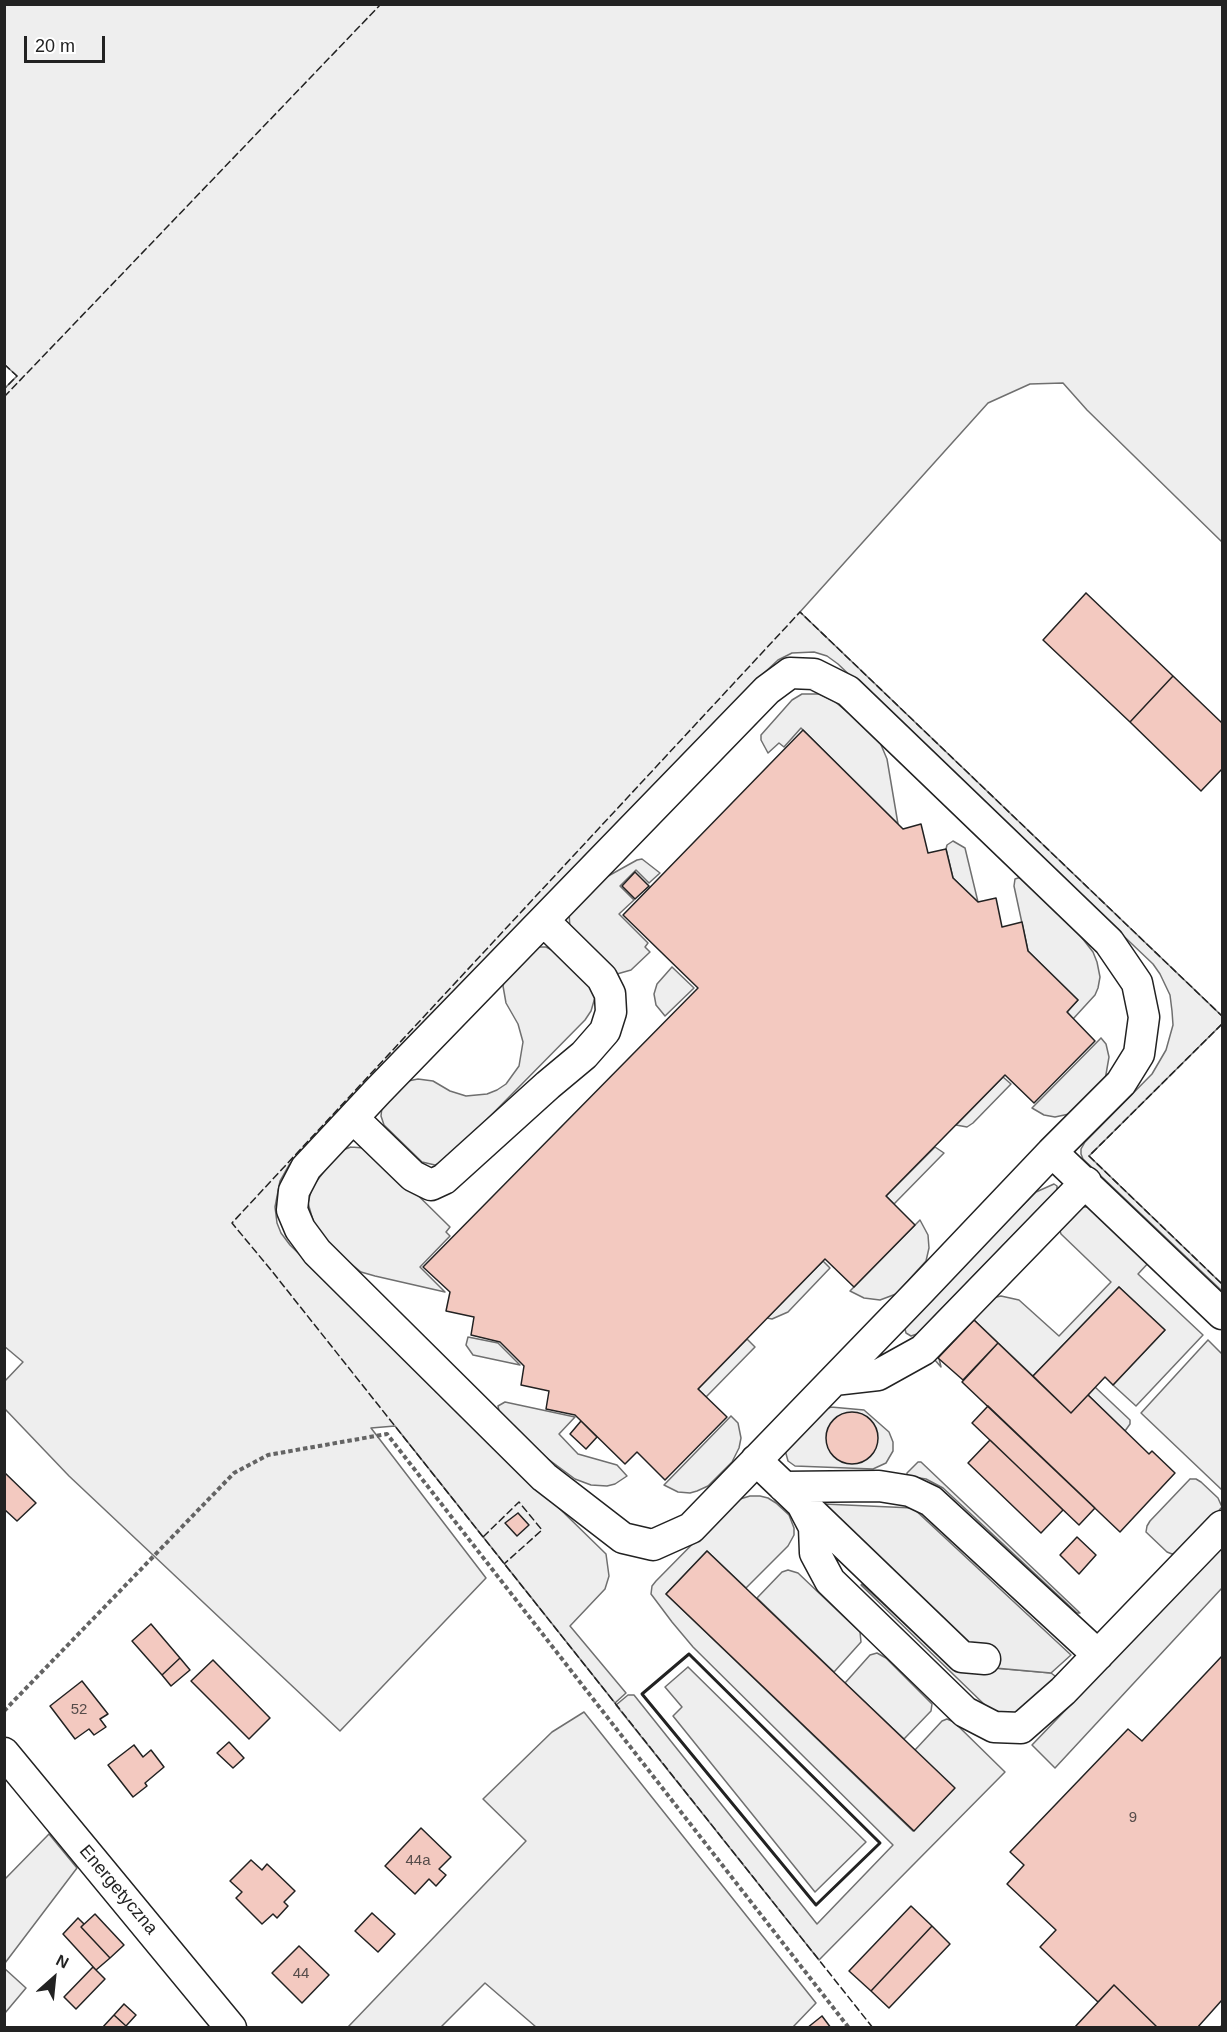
<!DOCTYPE html>
<html>
<head>
<meta charset="utf-8">
<style>
	body { margin:0 }
	#map { position:relative; width:1227px; height:2032px; overflow:hidden; background:#fff; font-family:Helvetica,sans-serif }
	canvas { display:block }
	.frame { position:absolute; inset:0; border:6px solid #222; pointer-events:none }
	.north { position:absolute; left:24px; top:1948px; width:60px; height:60px; -webkit-text-stroke:4px #fff; paint-order:stroke; rotate:27deg; font-size:16px; font-weight:700; line-height:24px; text-align:center; color:#222 }
	.north::after { content:''; display:block; margin:auto; width:21px; height:27px; background:#222; clip-path:polygon(50% 0,100% 100%,50% 72%,0 100%) }
	.scale { position:absolute; left:24px; top:36px; width:81px; height:27px; box-sizing:border-box; border:3px solid #222; border-top:0; padding-left:8px; font-size:18px; line-height:21px; white-space:nowrap; color:#222; -webkit-text-stroke:4px #fff; paint-order:stroke }
</style>
</head>
<body>
<div id="map">
<canvas width="1227" height="2032"></canvas>
<div class="frame"></div>
<div class="north">N</div>
<div class="scale">20 m</div>
</div>
<script>
const c = document.querySelector('canvas').getContext('2d');
c.lineJoin = 'round';
function fillPath(path, color) { c.fillStyle = color; c.fill(path, 'evenodd'); }
const toPath = rows => new Path2D(rows.map(r => 'M' + r).join(''));
function trace(path, color, width, dash) { c.strokeStyle = color; c.lineWidth = width; c.lineCap = dash ? 'butt' : 'round'; c.setLineDash(dash || []); c.stroke(path); }
function drawText(font, color, halo, rows, align = 'center') {
  c.font = font + ' Helvetica,sans-serif'; c.lineWidth = 4.5; c.setLineDash([]); c.textBaseline = 'middle'; c.strokeStyle = halo; c.fillStyle = color; for (const [text, x, y, turn = 0] of rows) {
    c.save(); c.translate(x, y); c.rotate((+turn || 0) * Math.PI / 180); c.textAlign = isNaN(turn) ? turn : align; if (halo) c.strokeText(text, 0, 0); c.fillText(text, 0, 0); c.restore();
  }
}
const green = toPath([
	[5,5,1222,5,1222,542,1087,410,1063,383,1030,384,988,403,800,612,1222,1016,1222,1024,1089,1156,1222,1284,1222,1291,1083,1159,1081,1154,1081,1149,1085,1142,1152,1074,1166,1050,1173,1025,1172,1011,1170,995,1160,974,1153,964,838,664,827,656,814,652,792,653,778,660,763,674,289,1165,280,1181,275,1207,277,1223,281,1233,290,1245,606,1554,609,1576,605,1589,570,1626,626,1693,615,1703,395,1426,371,1428,486,1578,340,1731,69,1476,5,1409,4,1382,23,1362,4,1346,4,389,17,376,4,364,5,5],
	[802,694,819,694,834,701,871,731,879,740,887,759,898,824,801,728,784,747,779,743,768,753,761,740,761,735,792,700,802,694],
	[953,841,965,848,978,902,953,878,946,849,947,845,953,841],
	[642,859,660,873,649,883,636,870,620,886,634,900,619,914,648,943,645,947,650,952,631,970,617,974,570,929,569,912,601,880,637,860,642,859],
	[1018,878,1023,878,1072,925,1093,952,1097,962,1100,977,1098,988,1095,995,1073,1019,1067,1012,1078,1000,1028,951,1014,886,1015,879,1018,878],
	[535,947,546,947,552,950,593,988,596,994,591,1011,585,1020,446,1161,435,1165,422,1162,384,1125,381,1116,382,1107,408,1081,418,1079,433,1081,450,1091,466,1096,487,1094,497,1090,506,1084,519,1066,523,1042,518,1024,506,1003,503,986,505,978,535,947],
	[672,967,694,988,665,1016,656,1005,654,994,657,984,672,967],
	[1101,1038,1106,1044,1109,1057,1105,1080,1069,1114,1055,1117,1044,1115,1032,1108,1101,1038],
	[1003,1077,1011,1084,973,1123,967,1127,956,1125,1003,1077],
	[351,1147,364,1148,376,1154,450,1227,446,1232,450,1236,420,1267,445,1292,375,1276,361,1272,335,1251,314,1224,308,1203,312,1187,340,1151,351,1147],
	[935,1147,944,1153,894,1204,886,1196,935,1147],
	[1054,1184,1057,1186,1057,1190,917,1334,911,1336,906,1333,905,1329,907,1323,1036,1192,1054,1184],
	[1082,1207,1089,1207,1152,1259,1138,1274,1203,1335,1136,1406,1113,1385,1165,1330,1119,1287,1033,1376,974,1320,939,1358,941,1367,934,1359,992,1298,1001,1296,1019,1300,1059,1336,1111,1282,1061,1234,1059,1228,1082,1207],
	[920,1220,928,1235,929,1248,926,1261,896,1294,880,1300,864,1298,850,1291,920,1220],
	[823,1261,830,1268,788,1312,772,1319,767,1318,823,1261],
	[468,1337,498,1343,520,1365,473,1355,466,1345,468,1337],
	[747,1339,755,1347,706,1397,698,1389,747,1339],
	[1208,1340,1222,1354,1222,1490,1141,1413,1208,1340],
	[1095,1387,1130,1420,1130,1424,1125,1431,1088,1395,1095,1387],
	[505,1402,575,1417,559,1434,578,1454,617,1465,627,1476,615,1484,607,1486,591,1485,575,1479,548,1459,500,1416,498,1406,505,1402],
	[831,1407,864,1410,889,1432,893,1442,893,1451,886,1463,873,1469,795,1466,788,1461,785,1450,824,1410,831,1407],
	[731,1416,738,1423,741,1438,739,1448,732,1462,708,1486,697,1491,690,1493,678,1492,664,1485,731,1416],
	[918,1462,921,1462,1080,1613,1077,1613,943,1488,926,1479,907,1476,907,1473,918,1462],
	[1190,1479,1196,1479,1201,1482,1218,1498,1222,1507,1182,1551,1172,1554,1167,1552,1146,1532,1147,1526,1150,1521,1190,1479],
	[750,1496,760,1496,768,1498,776,1503,789,1515,794,1528,794,1535,788,1546,746,1588,707,1551,666,1594,913,1831,915,1750,942,1721,947,1719,954,1722,1005,1772,819,1960,616,1705,628,1695,634,1695,817,1924,893,1845,693,1647,672,1622,651,1594,652,1586,656,1581,723,1513,740,1499,750,1496],
	[1222,1547,1222,1588,1055,1768,1032,1745,1222,1547],
	[788,1570,798,1573,860,1632,861,1642,834,1672,757,1598,782,1572,788,1570],
	[862,1584,948,1664,1051,1673,1055,1676,1055,1679,1023,1711,1013,1714,995,1711,988,1708,861,1585,862,1584],
	[877,1653,886,1658,932,1704,931,1711,904,1739,845,1683,870,1655,877,1653],
	[688,1667,866,1842,815,1892,673,1716,682,1707,665,1687,688,1667],
	[584,1712,816,2003,793,2027,536,2027,485,1983,441,2027,348,2027,526,1841,483,1799,552,1732,584,1712],
	[49,1834,77,1868,5,1963,5,1879,49,1834],
	[4,1968,26,1988,5,2013,4,2013,4,1968]
]);
fillPath(green, '#eee');
trace(green, '#6f6f6f', 1.5);
const parking = toPath([
	[824,1504,913,1508,1071,1655,1051,1673,995,1668,824,1504]
]);
fillPath(parking, '#ededed');
trace(parking, '#6f6f6f', 1.5);
const building = toPath([
	[1086,593,1173,676,1130,722,1043,640,1086,593],
	[1173,676,1222,723,1222,769,1201,791,1130,722,1173,676],
	[803,730,903,829,921,824,928,853,946,849,953,878,978,902,996,898,1002,927,1022,922,1028,951,1078,1000,1067,1012,1095,1041,1034,1103,1005,1075,886,1196,915,1225,854,1287,825,1259,698,1389,727,1417,665,1480,637,1452,625,1464,575,1415,546,1409,549,1391,521,1385,524,1366,500,1342,471,1335,474,1317,446,1311,450,1292,423,1267,698,988,623,915,803,730],
	[635,872,649,886,635,899,622,886,635,872],
	[1119,1287,1165,1330,1113,1385,1105,1377,1071,1413,1033,1376,1119,1287],
	[974,1320,998,1343,963,1380,938,1358,974,1320],
	[998,1343,1071,1413,1088,1395,1149,1454,1152,1451,1175,1473,1120,1532,962,1382,998,1343],
	[988,1406,1095,1508,1079,1525,972,1423,988,1406],
	'826 1438a26 26 0 1 1 52 0a26 26 0 1 1-52 0Z',
	[581,1421,597,1437,586,1449,570,1434,581,1421],
	[990,1440,1063,1510,1041,1533,968,1463,990,1440],
	[4,1472,36,1503,17,1521,4,1509,4,1472],
	[518,1513,529,1525,517,1536,505,1523,518,1513],
	[1077,1537,1096,1555,1079,1574,1060,1555,1077,1537],
	[707,1551,955,1788,914,1831,666,1594,707,1551],
	[151,1624,180,1658,162,1675,132,1641,151,1624],
	[1222,1656,1222,2000,1197,2028,1158,2028,1114,1985,1098,2002,1040,1947,1056,1930,1007,1884,1024,1865,1010,1852,1128,1729,1142,1741,1222,1656],
	[180,1658,190,1670,171,1686,162,1675,180,1658],
	[213,1660,270,1718,249,1739,191,1681,213,1660],
	[82,1681,108,1714,100,1719,106,1727,94,1735,89,1729,75,1739,50,1706,82,1681],
	[229,1742,244,1758,233,1768,217,1753,229,1742],
	[134,1745,143,1757,151,1750,164,1767,145,1783,147,1786,133,1797,108,1765,134,1745],
	[421,1828,451,1857,439,1869,446,1875,436,1886,429,1879,415,1894,385,1866,421,1828],
	[251,1860,262,1870,267,1864,295,1891,284,1902,288,1906,277,1918,273,1914,262,1924,236,1898,242,1892,230,1881,251,1860],
	[911,1906,932,1926,871,1991,849,1971,911,1906],
	[372,1913,395,1934,378,1952,355,1931,372,1913],
	[95,1914,124,1945,110,1958,81,1927,95,1914],
	[78,1918,84,1924,81,1927,110,1958,96,1970,63,1934,78,1918],
	[932,1926,950,1944,889,2008,871,1991,932,1926],
	[299,1946,329,1975,302,2003,272,1973,299,1946],
	[93,1967,105,1979,76,2009,64,1997,93,1967],
	[1114,1985,1158,2028,1074,2028,1114,1985],
	[124,2004,136,2015,126,2026,114,2015,124,2004],
	[114,2015,126,2026,125,2028,102,2028,114,2015],
	[822,2016,831,2028,807,2028,822,2016]
]);
fillPath(building, '#f3c9c0');
trace(building, '#222', 1.5);
const minor = toPath([
	[790,673,814,674,848,691,1109,942,1137,983,1144,1017,1139,1054,1121,1083,1052,1152,919,1292,691,1528,653,1545,623,1538,544,1477,317,1252,300,1229,292,1210,294,1191,306,1168,378,1091,767,690,790,673],
	[353,1118,413,1176,431,1185,444,1179,548,1085,584,1055,605,1031,611,1012,610,994,602,978,544,921],
	[1052,1152,1222,1314],
	[834,1380,878,1375,923,1350,1086,1182],
	[756,1460,802,1504,814,1527,815,1553,830,1581,965,1712,994,1727,1021,1728,1063,1691,1222,1526],
	[784,1487,879,1486,910,1491,931,1501,1098,1655],
	[807,1508,962,1657,985,1659],
	[4,1753,231,2028]
]);
trace(minor, '#222', 33);
trace(toPath([
	[4,1711,234,1473,268,1455,387,1434,849,2028]
]), '#646464', 4, [4.5, 3]);
trace(minor, '#fff', 30);
trace(toPath([
	[4,364,17,376,4,389],
	[4,397,381,4],
	[1222,1024,1089,1156,1222,1284],
	[483,1537,519,1502,542,1530,504,1564],
	[873,2028,271,1270,232,1223,800,612,1222,1016],
	[1220,2028,1222,2025]
]), '#222', 1.5, [8, 3]);
trace(toPath([
	[689,1654,880,1843,816,1905,642,1694,689,1654]
]), '#222', 3);
drawText('15px', '#564c4a', null, [
	["52",79,1710],
	["9",1133,1818],
	["44a",418,1861],
	["44",301,1974]
]);
drawText('18px', '#222', '#fff', [
	["Energetyczna",118,1890,50]
]);
</script>
</body>
</html>
